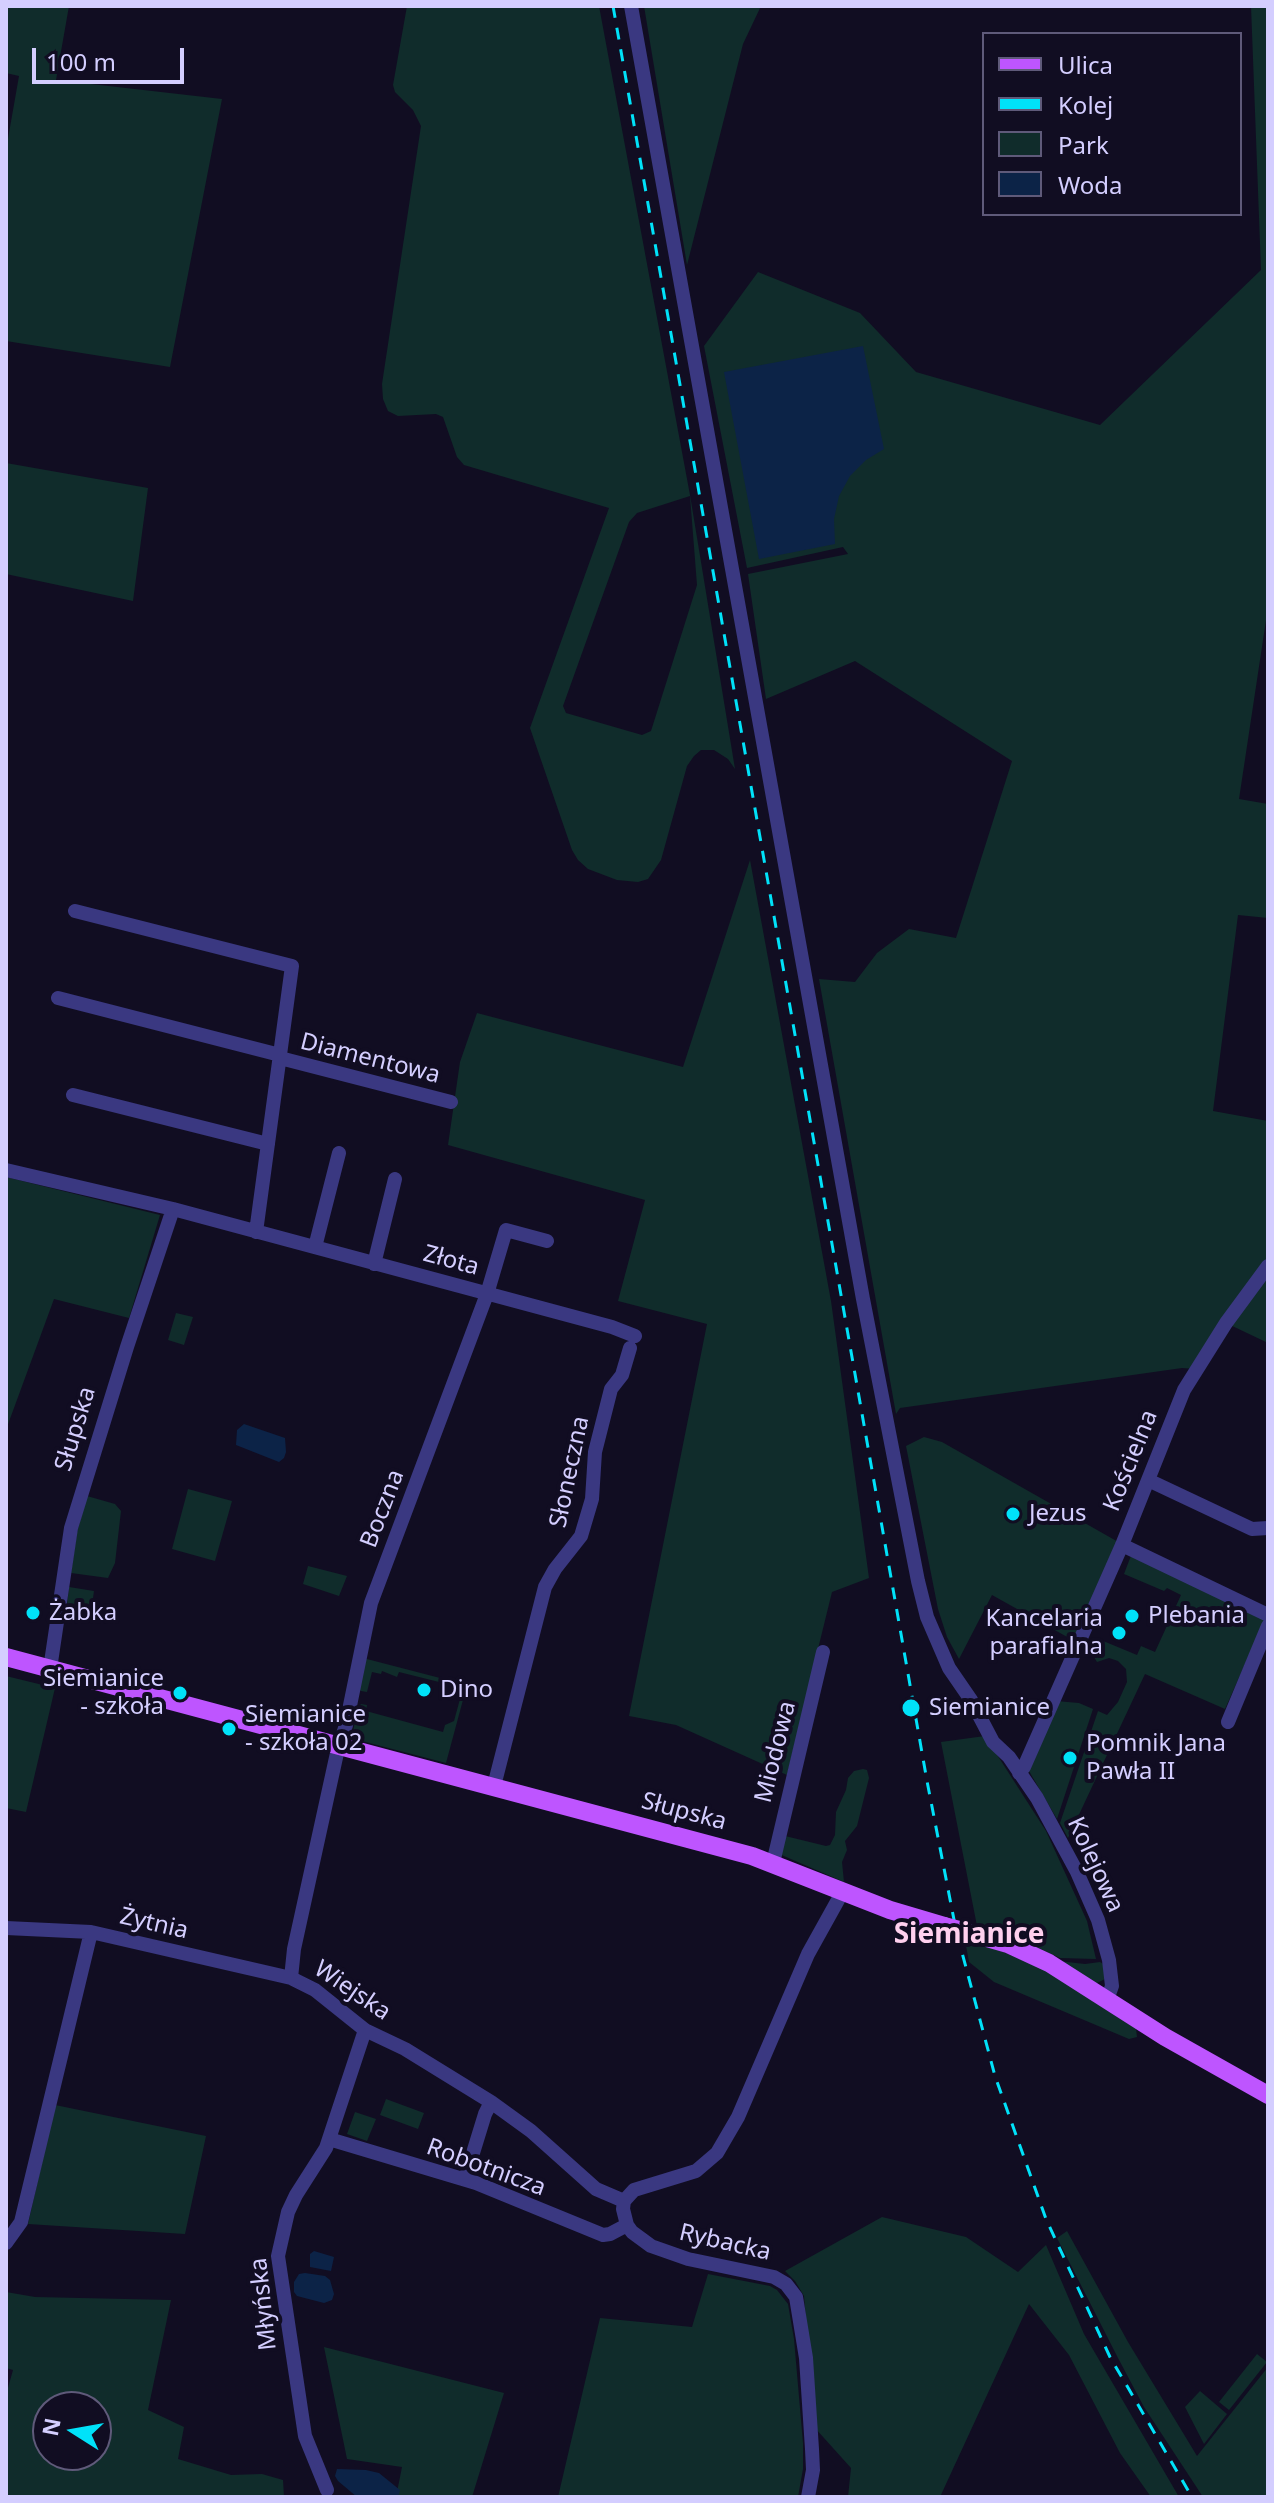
<!DOCTYPE html>
<html>
<head>
<meta charset="utf-8">
<style>
	body { margin:0 }
	#map { position:relative; width:1274px; height:2503px; overflow:hidden; background:#110d22; font-family:"Noto Sans",sans-serif }
	canvas { display:block }
	.frame { position:absolute; inset:0; border:8px solid #d4ceff; pointer-events:none }
	.legend { position:absolute; left:982px; top:32px; width:260px; height:184px; box-sizing:border-box; background:#110d22; border:2px solid #5f5a7a; margin:0; padding:10px 14px; list-style:none; font-size:24px; color:#d4ceff }
	.legend li { display:flex; align-items:center; gap:16px; height:40px }
	.legend b { width:40px; border:2px solid #5f5a7a }
	.north { position:absolute; left:32px; top:2391px; width:80px; height:80px; box-sizing:border-box; background:#110d22; border:2px solid #5f5a7a; border-radius:50%; rotate:281deg; font-size:22px; font-weight:700; line-height:32px; text-align:center; color:#d4ceff }
	.north::after { content:''; display:block; margin:auto; width:28px; height:36px; background:#00e2f9; clip-path:polygon(50% 0,100% 100%,50% 72%,0 100%) }
	.scale { position:absolute; left:32px; top:48px; width:152px; height:36px; box-sizing:border-box; border:4px solid #d4ceff; border-top:0; padding-left:10px; font-size:24px; line-height:28px; white-space:nowrap; color:#d4ceff; -webkit-text-stroke:6px #110d22; paint-order:stroke }
</style>
</head>
<body>
<div id="map">
<canvas width="1274" height="2503"></canvas>
<div class="frame"></div>
<ul class="legend">
<li><b style="height:10px;background:#be55ff"></b>Ulica</li>
<li><b style="height:10px;background:#00e2f9"></b>Kolej</li>
<li><b style="height:22px;background:#102c2b"></b>Park</li>
<li><b style="height:22px;background:#0c2347"></b>Woda</li>
</ul>
<div class="north">N</div>
<div class="scale">100 m</div>
</div>
<script>
const c = document.querySelector('canvas').getContext('2d');
c.lineJoin = 'round';
function fillPath(path, color) { c.fillStyle = color; c.fill(path, 'evenodd'); }
const toPath = rows => new Path2D(rows.map(r => 'M' + r).join(''));
function trace(path, color, width, dash) { c.strokeStyle = color; c.lineWidth = width; c.lineCap = dash ? 'butt' : 'round'; c.setLineDash(dash || []); c.stroke(path); }
function drawText(font, color, halo, rows, align = 'center') {
  c.font = font + ' "Noto Sans",sans-serif'; c.lineWidth = 8; c.setLineDash([]); c.textBaseline = 'middle'; c.strokeStyle = halo; c.fillStyle = color; for (const [text, x, y, turn = 0] of rows) {
    c.save(); c.translate(x, y); c.rotate((+turn || 0) * Math.PI / 180); c.textAlign = isNaN(turn) ? turn : align; if (halo) c.strokeText(text, 0, 0); c.fillText(text, 0, 0); c.restore();
  }
}
fillPath(toPath([
	[6,6,69,6,56,80,222,99,170,367,6,341,6,150,19,76,6,73],
	[407,6,599,6,690,495,735,769,728,759,714,750,701,750,694,756,687,766,661,860,648,879,638,882,617,880,588,869,578,860,572,850,530,728,609,508,464,465,457,457,443,417,436,414,398,416,388,411,383,399,382,384,421,126,413,110,395,92,393,85],
	[690,496,697,585,651,731,642,735,566,713,563,706,629,522,637,513],
	[644,6,761,6,743,44,687,265],
	[1251,6,1268,6,1268,607,1239,799,1268,804,1268,918,1238,915,1213,1111,1268,1121,1268,1343,1226,1323,1195,1369,1182,1368,900,1408,896,1414,819,979,855,982,877,953,909,929,956,938,1012,761,855,661,766,699,748,574,848,554,843,547,747,568,704,346,758,272,860,313,916,372,1100,425,1261,270],
	[6,463,148,488,133,601,6,574],
	[750,860,831,1301,869,1578,832,1592,787,1775,676,1725,629,1716,707,1324,618,1301,645,1200,448,1145,460,1062,477,1013,683,1067],
	[6,1177,160,1215,129,1318,54,1299,7,1427],
	[176,1313,193,1317,184,1345,168,1340],
	[924,1437,942,1442,1120,1543,1078,1643,992,1595,959,1659,947,1637,938,1609,906,1446],
	[188,1489,232,1501,215,1561,172,1549],
	[87,1496,115,1504,121,1511,115,1563,108,1578,71,1573,77,1532],
	[1132,1553,1266,1617,1225,1709,1145,1674,1068,1838,1060,1823,1098,1711,1107,1715,1118,1702,1127,1682,1126,1669,1118,1661,1109,1658,1097,1662,1091,1652,1096,1638,1137,1655,1141,1646,1155,1652,1181,1595,1167,1588,1164,1591,1124,1574],
	[308,1566,347,1576,339,1596,303,1584],
	[69,1587,94,1591,90,1619,66,1613],
	[363,1658,467,1685,446,1763,354,1739,352,1736,358,1708,361,1704,367,1705,366,1711,443,1732,445,1725,454,1721,463,1688,399,1672,397,1677,382,1671,381,1674,372,1672,367,1692,361,1691,359,1689],
	[6,1676,55,1688,26,1812,6,1808],
	[1056,1701,1079,1703,1093,1709,1057,1819,1029,1771],
	[985,1736,1046,1831,1087,1921,1096,1959,1060,1958,1015,1937,977,1926,941,1742],
	[863,1769,867,1770,869,1778,857,1826,845,1841,847,1850,842,1862,844,1882,777,1853,781,1835,826,1846,830,1845,835,1835,836,1812,846,1790,848,1778,854,1771],
	[965,1940,994,1948,1047,1971,1136,2029,1137,2037,1129,2039,994,1982,969,1962],
	[1058,1961,1085,1964,1100,1962,1105,1965,1105,1979,1095,1984],
	[386,2099,424,2113,418,2129,380,2115],
	[55,2105,206,2136,185,2234,28,2224],
	[355,2112,376,2119,367,2141,347,2134],
	[882,2217,966,2237,1018,2272,1046,2245,1084,2334,1179,2497,1151,2497,1120,2453,1069,2355,1029,2304,940,2497,848,2497,851,2468,815,2428,804,2296,795,2281,785,2271],
	[1067,2231,1128,2342,1197,2456,1268,2367,1268,2497,1203,2497,1144,2407,1118,2358,1057,2238],
	[708,2274,770,2286,777,2290,788,2304,794,2339,803,2443,803,2469,798,2497,558,2497,600,2318,692,2327],
	[6,2292,35,2297,171,2300,148,2410,184,2427,178,2459,231,2475,262,2474,283,2480,284,2497,6,2497,6,2395,13,2370,6,2368],
	[48,2407,96,2407,96,2455,48,2455],
	[324,2347,504,2393,472,2497,396,2497,402,2467,347,2459],
	[1257,2354,1267,2362,1229,2410,1219,2402],
	[1200,2391,1227,2414,1204,2444,1185,2407]
]), '#102c2b');
fillPath(toPath([
	[863,346,884,449,866,460,850,476,839,496,834,519,835,544,759,559,724,372],
	[244,1424,285,1438,286,1452,284,1458,279,1462,236,1445,237,1430],
	[314,2251,334,2257,331,2271,310,2267,310,2254],
	[305,2273,325,2276,330,2280,334,2294,332,2300,324,2303,297,2296,294,2292,294,2282,299,2274],
	[337,2469,366,2470,379,2473,400,2490,398,2497,357,2497,338,2481,335,2476]
]), '#0c2347');
trace(toPath([
	[631,6,863,1299,918,1581,927,1617,949,1668,971,1700,993,1742,1009,1757,1037,1798,1077,1872,1098,1920,1109,1960,1112,1986,1107,2000],
	[75,911,292,966,256,1232],
	[58,998,280,1055],
	[280,1058,451,1102],
	[73,1095,268,1144],
	[6,1170,173,1209,612,1327,635,1336],
	[547,1241,506,1230,487,1294,371,1603,346,1725,337,1753,294,1949,291,1978,315,1990,365,2030,405,2049,491,2102,531,2131,596,2189,624,2201],
	[315,1247,339,1153],
	[374,1264,395,1179],
	[1148,1480,1252,1529,1268,1528],
	[1122,1545,1268,1615],
	[50,1669,71,1528,127,1347,173,1209],
	[1228,1722,1268,1626],
	[1019,1773,1024,1767,1122,1545,1184,1390,1226,1323,1268,1266],
	[494,1786,545,1587,555,1569,581,1536,592,1499,595,1452,611,1389,622,1375,630,1348],
	[773,1863,823,1652],
	[6,1928,91,1932,291,1978],
	[329,2139,476,2183,603,2235,610,2234,627,2225],
	[465,2179,485,2114,491,2102],
	[6,2243,21,2222,91,1932],
	[327,2490,305,2436,278,2256,288,2212,296,2195,326,2148,365,2030],
	[808,2497,813,2470,812,2449,806,2358,796,2297,786,2284,774,2277,688,2259,651,2246,632,2232,627,2225,623,2209,624,2201,634,2190,696,2171,717,2153,738,2117,808,1954,843,1891]
]), '#3a3881', 14);
trace(toPath([
	[6,1657,752,1856,890,1910,944,1926],
	[963,1931,1008,1944,1049,1963,1165,2037,1268,2095]
]), '#be55ff', 18);
trace(toPath([
	[613,6,927,1781,956,1930,995,2076,1046,2219,1110,2357,1192,2497]
]), '#00e2f9', 3, [12, 10]);
trace(toPath([
	[944,1926,963,1931]
]), '#be55ff', 18);
for (const [x, y, r, color] of [
	[1013,1514,8,"#00e2f9"],
	[33,1613,8,"#00e2f9"],
	[1132,1616,8,"#00e2f9"],
	[1119,1633,8,"#00e2f9"],
	[424,1690,8,"#00e2f9"],
	[180,1693,8,"#00e2f9"],
	[911,1708,10,"#00e2f9"],
	[229,1729,8,"#00e2f9"],
	[1070,1758,8,"#00e2f9"]
]) { const dot = new Path2D(); dot.arc(x, y, r, 0, 2 * Math.PI); c.fillStyle = color; c.fill(dot); trace(dot, '#110d22', 3); }
drawText('24px', '#d4ceff', '#110d22', [
	["Diamentowa",370,1059,14],
	["Złota",451,1261,15],
	["Słupska",76,1429,-73],
	["Kościelna",1131,1461,-68],
	["Słoneczna",570,1472,-78],
	["Boczna",383,1509,-69],
	["Miodowa",776,1752,-76],
	["Słupska",684,1812,15],
	["Kolejowa",1095,1865,65],
	["Żytnia",154,1924,13],
	["Wiejska",352,1991,34],
	["Robotnicza",486,2168,20],
	["Rybacka",725,2243,13],
	["Młyńska",264,2304,-96]
]);
drawText('24px', '#d4ceff', '#110d22', [
	["Jezus",1029,1514],
	["Żabka",49,1613],
	["Plebania",1148,1616],
	["Kancelaria",1103,1619,"right"],
	["parafialna",1103,1647,"right"],
	["Siemianice",164,1679,"right"],
	["- szkoła",164,1707,"right"],
	["Dino",440,1690],
	["Siemianice",929,1708],
	["Siemianice",245,1715],
	["- szkoła 02",245,1743],
	["Pomnik Jana",1086,1744],
	["Pawła II",1086,1772]
], 'left');
drawText('bold 28px', '#ffd0ee', '#110d22', [
	["Siemianice",969,1935]
]);
</script>
</body>
</html>
